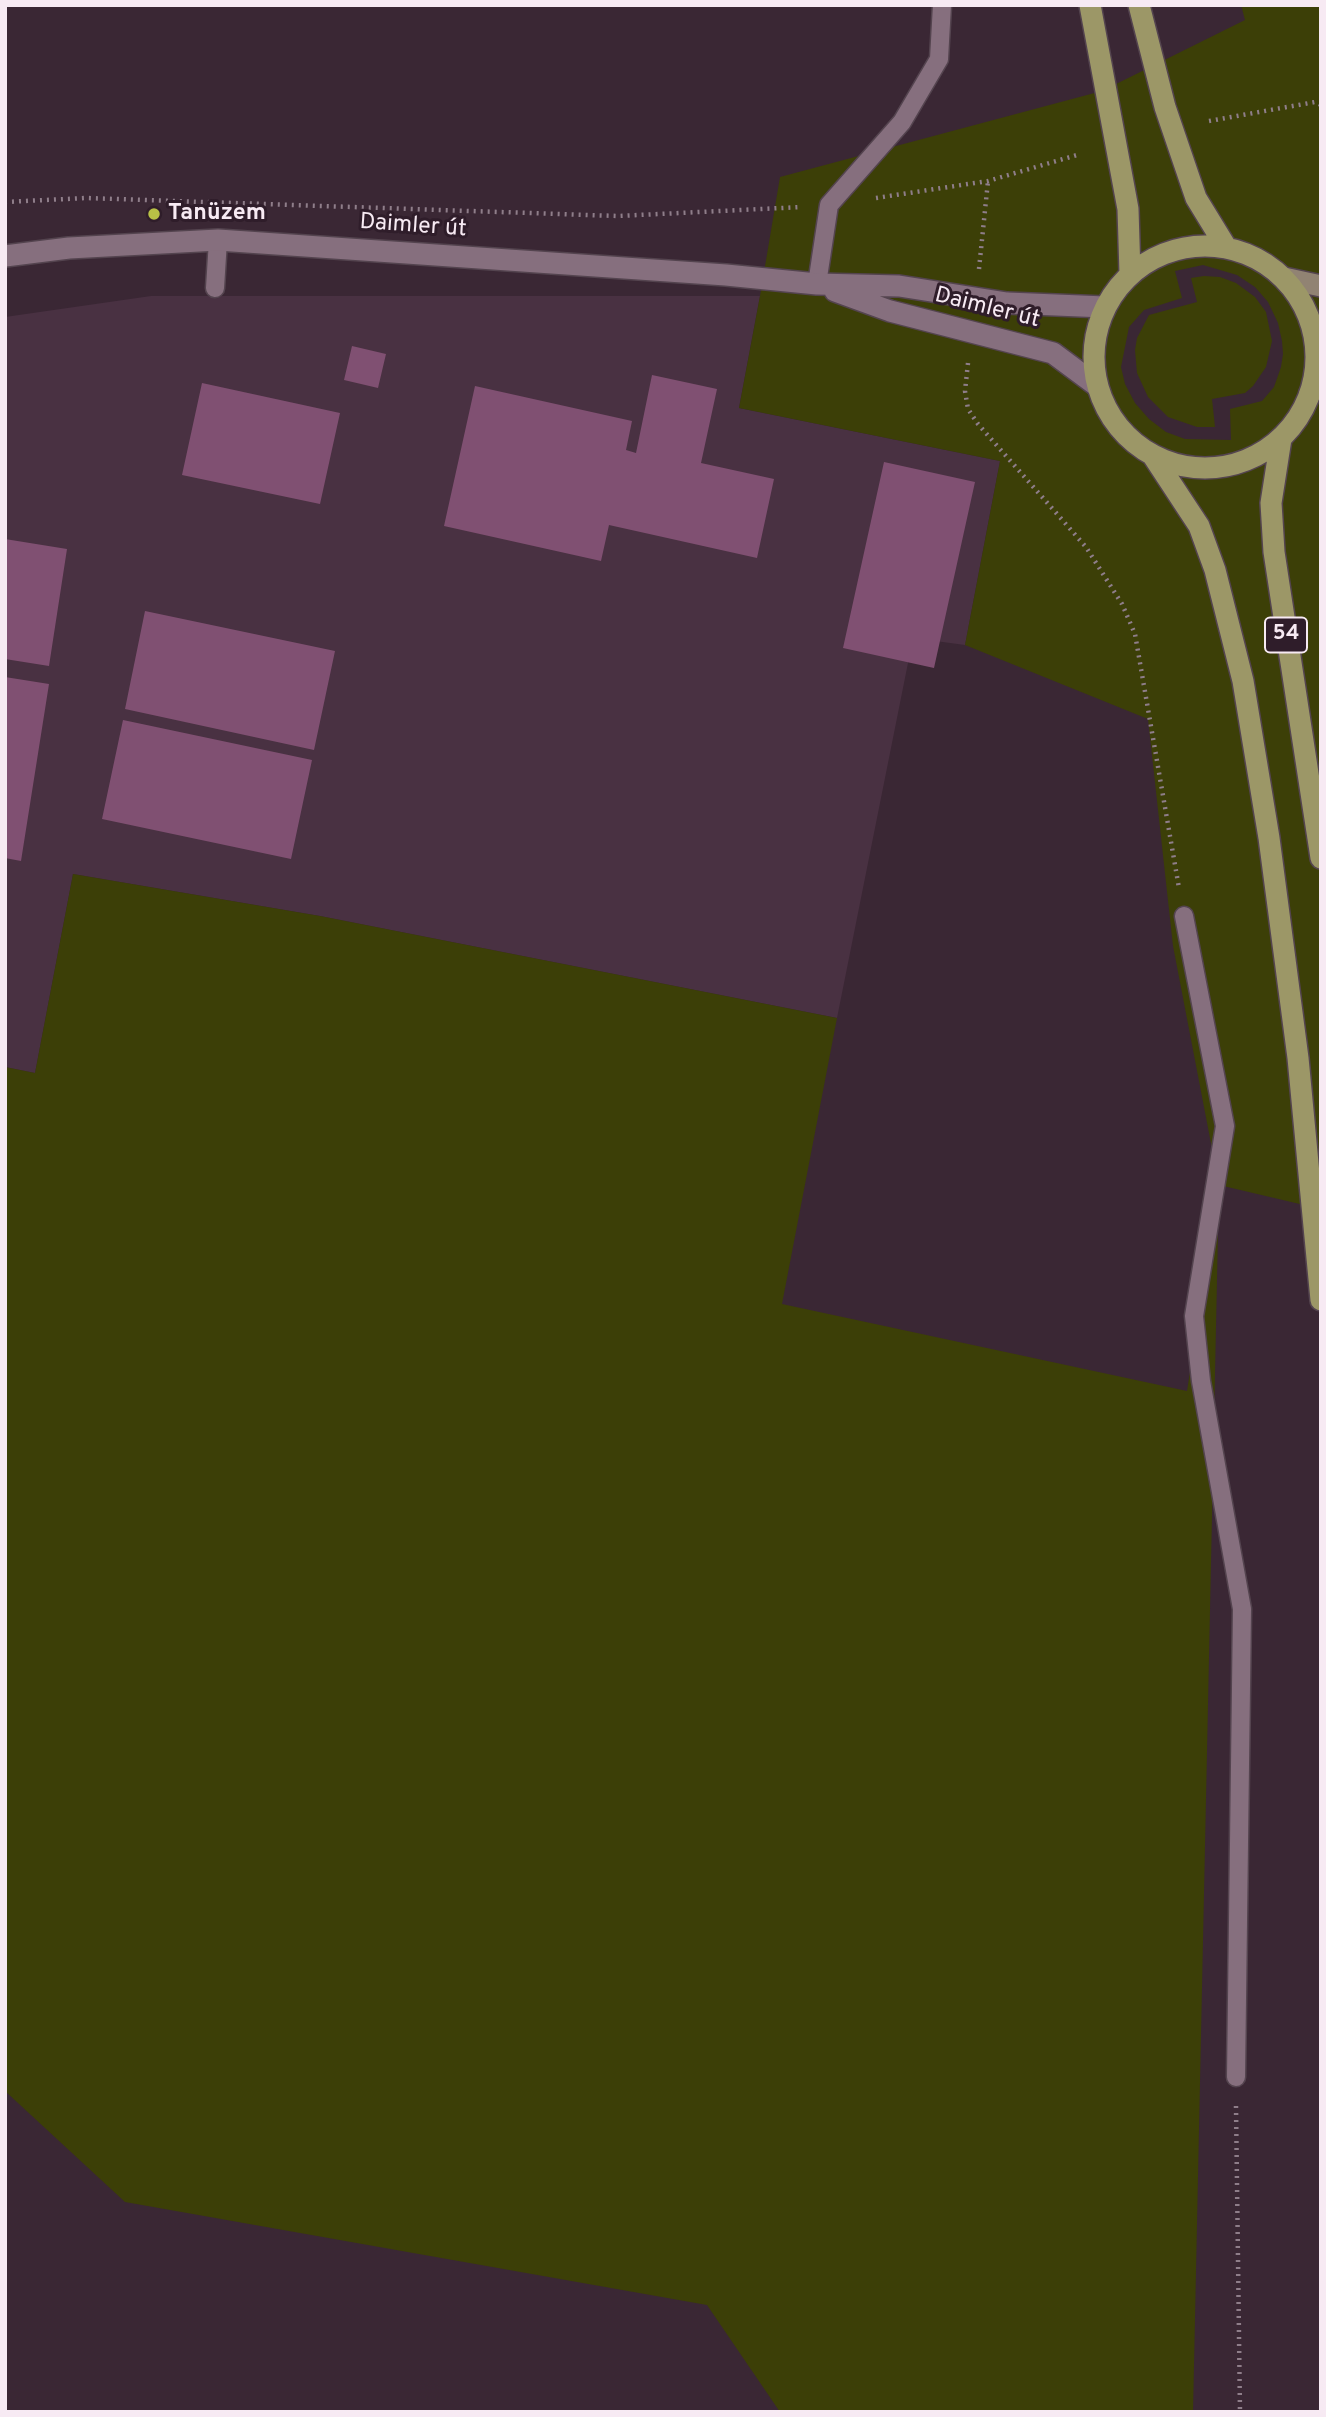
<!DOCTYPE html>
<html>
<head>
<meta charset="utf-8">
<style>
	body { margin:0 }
	#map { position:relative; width:1326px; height:2417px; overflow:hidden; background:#3a2734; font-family:Overpass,sans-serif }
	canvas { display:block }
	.frame { position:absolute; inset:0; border:7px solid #f7eaf3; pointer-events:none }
</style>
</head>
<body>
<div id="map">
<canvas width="1326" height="2417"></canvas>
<div class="frame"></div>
</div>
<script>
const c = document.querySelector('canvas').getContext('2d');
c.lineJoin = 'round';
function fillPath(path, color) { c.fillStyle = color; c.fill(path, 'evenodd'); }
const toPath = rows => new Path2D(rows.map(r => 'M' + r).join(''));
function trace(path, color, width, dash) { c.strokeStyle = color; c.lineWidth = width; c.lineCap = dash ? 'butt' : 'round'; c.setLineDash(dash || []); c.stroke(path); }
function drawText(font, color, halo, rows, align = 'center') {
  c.font = font + ' Overpass,sans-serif'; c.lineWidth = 6; c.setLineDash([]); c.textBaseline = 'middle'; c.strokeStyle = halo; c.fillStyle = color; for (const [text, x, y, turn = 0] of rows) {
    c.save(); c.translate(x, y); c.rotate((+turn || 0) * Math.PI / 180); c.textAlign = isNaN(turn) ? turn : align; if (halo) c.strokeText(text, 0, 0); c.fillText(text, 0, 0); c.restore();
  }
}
fillPath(toPath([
	[151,296,760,296,739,408,1000,461,965,645,913,638,837,1018,320,916,73,874,35,1073,5,1067,5,317]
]), '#493142');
fillPath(toPath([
	[1241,5,1321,5,1321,1209,1219,1185,1193,2412,780,2412,707,2305,125,2202,5,2091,5,1067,35,1073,73,874,320,916,837,1018,782,1304,1187,1391,1219,1185,1173,946,1148,719,965,645,1000,461,739,408,760,296,780,177,1102,91,1245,20],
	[1203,265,1237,275,1255,287,1268,302,1278,323,1282,341,1283,354,1281,367,1274,387,1262,401,1230,409,1231,440,1185,439,1166,432,1149,419,1135,403,1125,384,1121,367,1129,327,1144,310,1182,298,1175,271],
	[1204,276,1220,277,1236,283,1255,297,1266,312,1272,341,1266,367,1253,386,1245,393,1212,399,1215,427,1197,427,1168,417,1148,397,1137,373,1135,350,1137,338,1149,315,1197,302,1191,278]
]), '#3c3f07');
fillPath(toPath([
	[352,346,386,354,378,388,344,380],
	[652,375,717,389,701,463,774,479,757,558,609,525,601,561,444,526,475,386,632,421,626,450,636,453],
	[202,383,340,413,320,504,182,475],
	[884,462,975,482,934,668,843,648],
	[5,539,67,549,49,666,5,659],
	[145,611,335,651,314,750,125,709],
	[5,677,49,684,21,861,5,858],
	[123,720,312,760,291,859,102,819]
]), '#805072');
const lane = toPath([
	[817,284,829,205,902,122,939,59,942,5],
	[215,288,218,240],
	[1184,916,1225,1126,1194,1316,1201,1381,1242,1609,1236,2077]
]);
const street = toPath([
	[5,256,69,248,218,240,726,275,817,284,899,286,1007,303,1105,307],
	[835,291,890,311,1053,353,1096,385]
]);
const secondary = toPath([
	[1284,278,1321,286],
	[1310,393,1321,385]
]);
const primary = toPath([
	[1090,5,1128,209,1130,274],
	[1139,5,1165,107,1196,198,1226,247],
	'1094 357a111 111 0 1 1 222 0a111 111 0 1 1-222 0Z',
	[1281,439,1271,503,1274,552,1321,858],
	[1153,456,1199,526,1215,570,1243,681,1269,838,1298,1058,1321,1300]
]);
trace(lane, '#54444f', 21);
trace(street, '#54444f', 24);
trace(secondary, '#54444f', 24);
trace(primary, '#54444f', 24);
trace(toPath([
	[1209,121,1315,102,1321,105],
	[876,198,988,181,1077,155],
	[5,202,86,198,618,216,802,207],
	[979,269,988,181],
	[968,363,965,391,968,409,978,424,1086,547,1122,604,1135,634,1179,888],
	[1236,2106,1240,2412]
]), '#8f7e8a', 4.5, [2, 5]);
trace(lane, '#866f7e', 18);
trace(street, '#866f7e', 21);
trace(secondary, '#918373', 21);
trace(primary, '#9c9767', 21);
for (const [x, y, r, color] of [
	[154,214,7,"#b8c146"]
]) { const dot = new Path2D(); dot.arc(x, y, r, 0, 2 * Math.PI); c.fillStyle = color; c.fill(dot); trace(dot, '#2f1d2a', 2.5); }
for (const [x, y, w] of [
	[1286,635,42]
]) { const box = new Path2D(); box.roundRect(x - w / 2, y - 17.5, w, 35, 5); c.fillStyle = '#2f1d2a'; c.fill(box); trace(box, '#f7eaf3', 2); }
drawText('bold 21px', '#f7eaf3', null, [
	["54",1286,635]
]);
drawText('bold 23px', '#f7eaf3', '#2f1d2a', [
	["Tanüzem",168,214]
], 'left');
drawText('23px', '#f7eaf3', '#2f1d2a', [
	["Daimler út",413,227,4],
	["Daimler út",987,309,14]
]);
</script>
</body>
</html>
